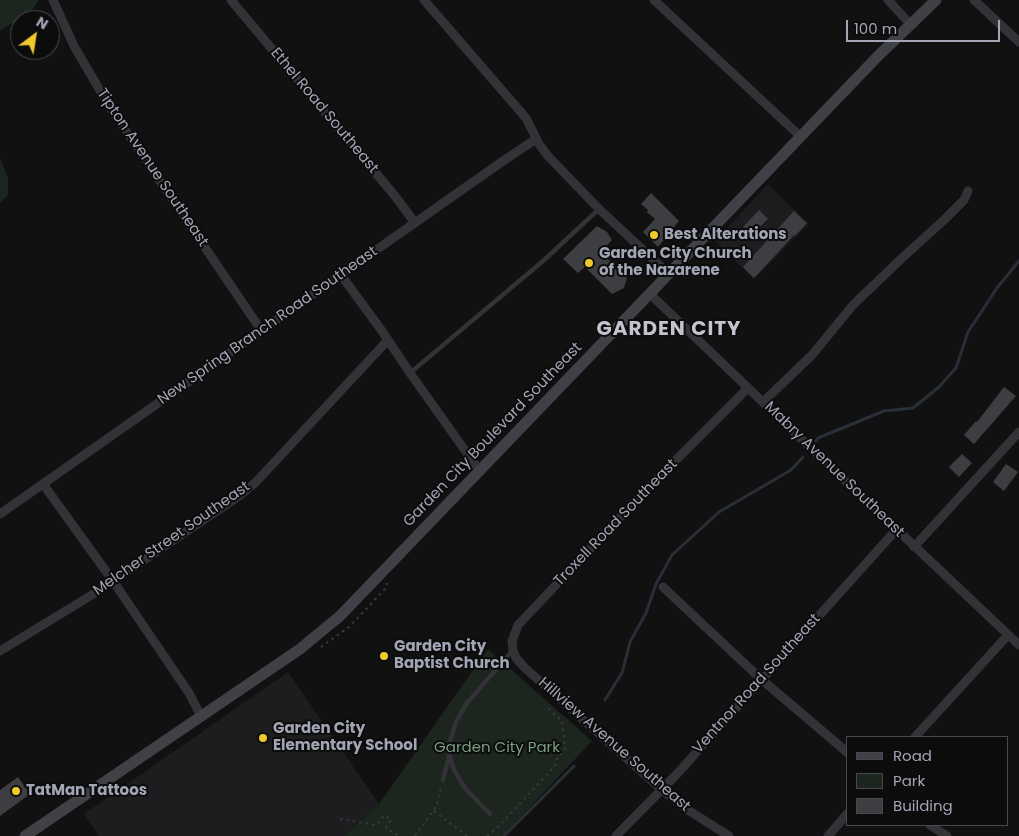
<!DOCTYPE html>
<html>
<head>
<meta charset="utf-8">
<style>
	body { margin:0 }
	#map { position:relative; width:1019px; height:836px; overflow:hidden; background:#111112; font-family:Poppins,sans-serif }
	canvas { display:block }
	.legend { position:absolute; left:846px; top:736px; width:162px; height:90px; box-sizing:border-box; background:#0c0c0d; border:1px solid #48494f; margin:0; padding:6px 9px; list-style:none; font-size:15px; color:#a2a5b3 }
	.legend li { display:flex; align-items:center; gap:10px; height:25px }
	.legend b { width:25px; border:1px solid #48494f }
	.north { position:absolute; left:10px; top:10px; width:50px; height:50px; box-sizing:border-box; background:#0c0c0d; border:1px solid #48494f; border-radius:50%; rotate:31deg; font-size:14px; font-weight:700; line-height:20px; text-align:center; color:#a2a5b3 }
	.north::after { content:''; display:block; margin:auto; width:18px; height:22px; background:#eeca2d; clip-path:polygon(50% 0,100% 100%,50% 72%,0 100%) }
	.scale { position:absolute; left:846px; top:20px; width:154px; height:22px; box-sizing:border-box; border:2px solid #a2a5b3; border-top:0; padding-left:6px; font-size:15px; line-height:18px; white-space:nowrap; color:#a2a5b3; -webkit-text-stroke:4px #0c0c0d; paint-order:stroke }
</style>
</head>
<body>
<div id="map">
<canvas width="1019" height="836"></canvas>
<ul class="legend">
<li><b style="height:6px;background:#404047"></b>Road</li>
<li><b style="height:14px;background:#1d251f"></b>Park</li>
<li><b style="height:14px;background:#3d3e42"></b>Building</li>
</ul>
<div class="north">N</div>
<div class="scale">100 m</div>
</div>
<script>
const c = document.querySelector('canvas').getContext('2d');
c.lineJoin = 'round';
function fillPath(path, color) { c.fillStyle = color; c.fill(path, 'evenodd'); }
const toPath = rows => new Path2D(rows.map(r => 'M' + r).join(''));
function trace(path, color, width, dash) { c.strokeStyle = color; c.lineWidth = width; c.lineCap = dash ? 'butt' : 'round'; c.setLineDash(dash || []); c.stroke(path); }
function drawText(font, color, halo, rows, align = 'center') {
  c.font = font + ' Poppins,sans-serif'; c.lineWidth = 4; c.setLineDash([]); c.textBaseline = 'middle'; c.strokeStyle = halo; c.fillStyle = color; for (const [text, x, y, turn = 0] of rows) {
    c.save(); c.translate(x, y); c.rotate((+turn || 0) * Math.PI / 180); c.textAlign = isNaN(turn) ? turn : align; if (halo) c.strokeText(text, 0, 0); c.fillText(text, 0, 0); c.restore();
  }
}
fillPath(toPath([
	[768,184,808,224,754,279,715,241],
	[288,672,379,804,343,836,99,836,84,814]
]), '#1d1d1f');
fillPath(toPath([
	[0,0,39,0,31,12,0,31],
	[0,158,8,178,8,195,0,203],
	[488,649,592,741,503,836,343,836,379,804]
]), '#1d251f');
trace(toPath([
	[816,441,818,438,884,411,913,408,939,387,956,368,968,332,997,288,1019,261],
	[605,700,622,673,630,642,646,613,656,584,672,555,719,512,791,470,803,457],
	[504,836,574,766]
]), '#292f37', 3);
fillPath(toPath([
	[651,193,679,221,658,247,643,232,655,219,647,212,648,210,641,204],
	[759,210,768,219,752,234,743,227],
	[794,211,807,223,795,236,794,235,754,278,743,267],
	[597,226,607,232,612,240,601,252,627,278,624,288,612,294,585,267,578,273,563,259],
	[1004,387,1016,396,974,444,964,435,976,421,977,422],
	[962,454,972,463,959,477,949,467],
	[1006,464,1018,472,1004,491,993,482],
	[18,777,30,794,0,816,0,790]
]), '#3d3e42');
trace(toPath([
	[321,647,349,627,385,589,387,583],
	[434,811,467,836],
	[340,819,376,825,385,815,391,820,386,828,399,836],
	[415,836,436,807,441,787],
	[487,836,498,827,555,766,556,760,565,750,562,721,545,705]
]), '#38393e', 2, [2.5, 4]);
trace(toPath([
	[410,373,543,261,599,209],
	[443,780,449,756],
	[490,814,465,788,454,770,449,754,450,741,456,722,467,703,512,651]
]), '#323237', 4.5);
trace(toPath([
	[53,0,74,46,109,106,261,330],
	[231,0,395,196,415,223],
	[424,0,526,118,539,144,548,156,599,209,669,274],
	[654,0,801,137],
	[888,0,910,24],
	[974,0,1019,42],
	[341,275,382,331,410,373,479,470],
	[650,294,817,454,1019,645],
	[763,402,812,355,853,305,901,259,944,220,964,200,968,191],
	[43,484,113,581,189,693,201,716],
	[0,514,503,161,536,139],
	[914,547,1019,432],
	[663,587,761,679,848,753],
	[0,651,95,593,239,496,255,483,388,340],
	[915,737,1008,635],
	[930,825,947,836],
	[616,836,677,774,896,530],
	[729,836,688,810,662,790,525,668,516,658,513,650,512,641,518,625,649,487,748,388],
	[828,836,848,813]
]), '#323237', 9);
trace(toPath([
	[25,836,300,649,340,616,879,55,936,0]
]), '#404047', 11);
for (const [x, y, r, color] of [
	[654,235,5,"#eeca2d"],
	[589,263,5,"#eeca2d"],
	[384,656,5,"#eeca2d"],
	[263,738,5,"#eeca2d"],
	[16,791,5,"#eeca2d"]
]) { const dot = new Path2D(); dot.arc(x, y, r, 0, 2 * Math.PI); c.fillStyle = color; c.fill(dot); trace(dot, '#0c0c0d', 2); }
drawText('15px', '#a2a5b3', '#0c0c0d', [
	["Ethel Road Southeast",324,111,50],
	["Tipton Avenue Southeast",152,168,56],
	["New Spring Branch Road Southeast",268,326,-35],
	["Garden City Boulevard Southeast",493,435,-46],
	["Mabry Avenue Southeast",834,470,44],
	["Troxell Road Southeast",616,523,-46],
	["Melcher Street Southeast",172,539,-35],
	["Ventnor Road Southeast",757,684,-48],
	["Hillview Avenue Southeast",614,745,41]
]);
drawText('bold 15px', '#a2a5b3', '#0c0c0d', [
	["Best Alterations",664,235],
	["Garden City Church",599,254],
	["of the Nazarene",599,271],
	["Garden City",394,647],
	["Baptist Church",394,664],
	["Garden City",273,729],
	["Elementary School",273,746],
	["TatMan Tattoos",26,791]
], 'left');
drawText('15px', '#799e81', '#0c0c0d', [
	["Garden City Park",497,748]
]);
c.letterSpacing = '1px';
drawText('bold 20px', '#c3c4cf', '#0c0c0d', [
	["GARDEN CITY",669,330]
]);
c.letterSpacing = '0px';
</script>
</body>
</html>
